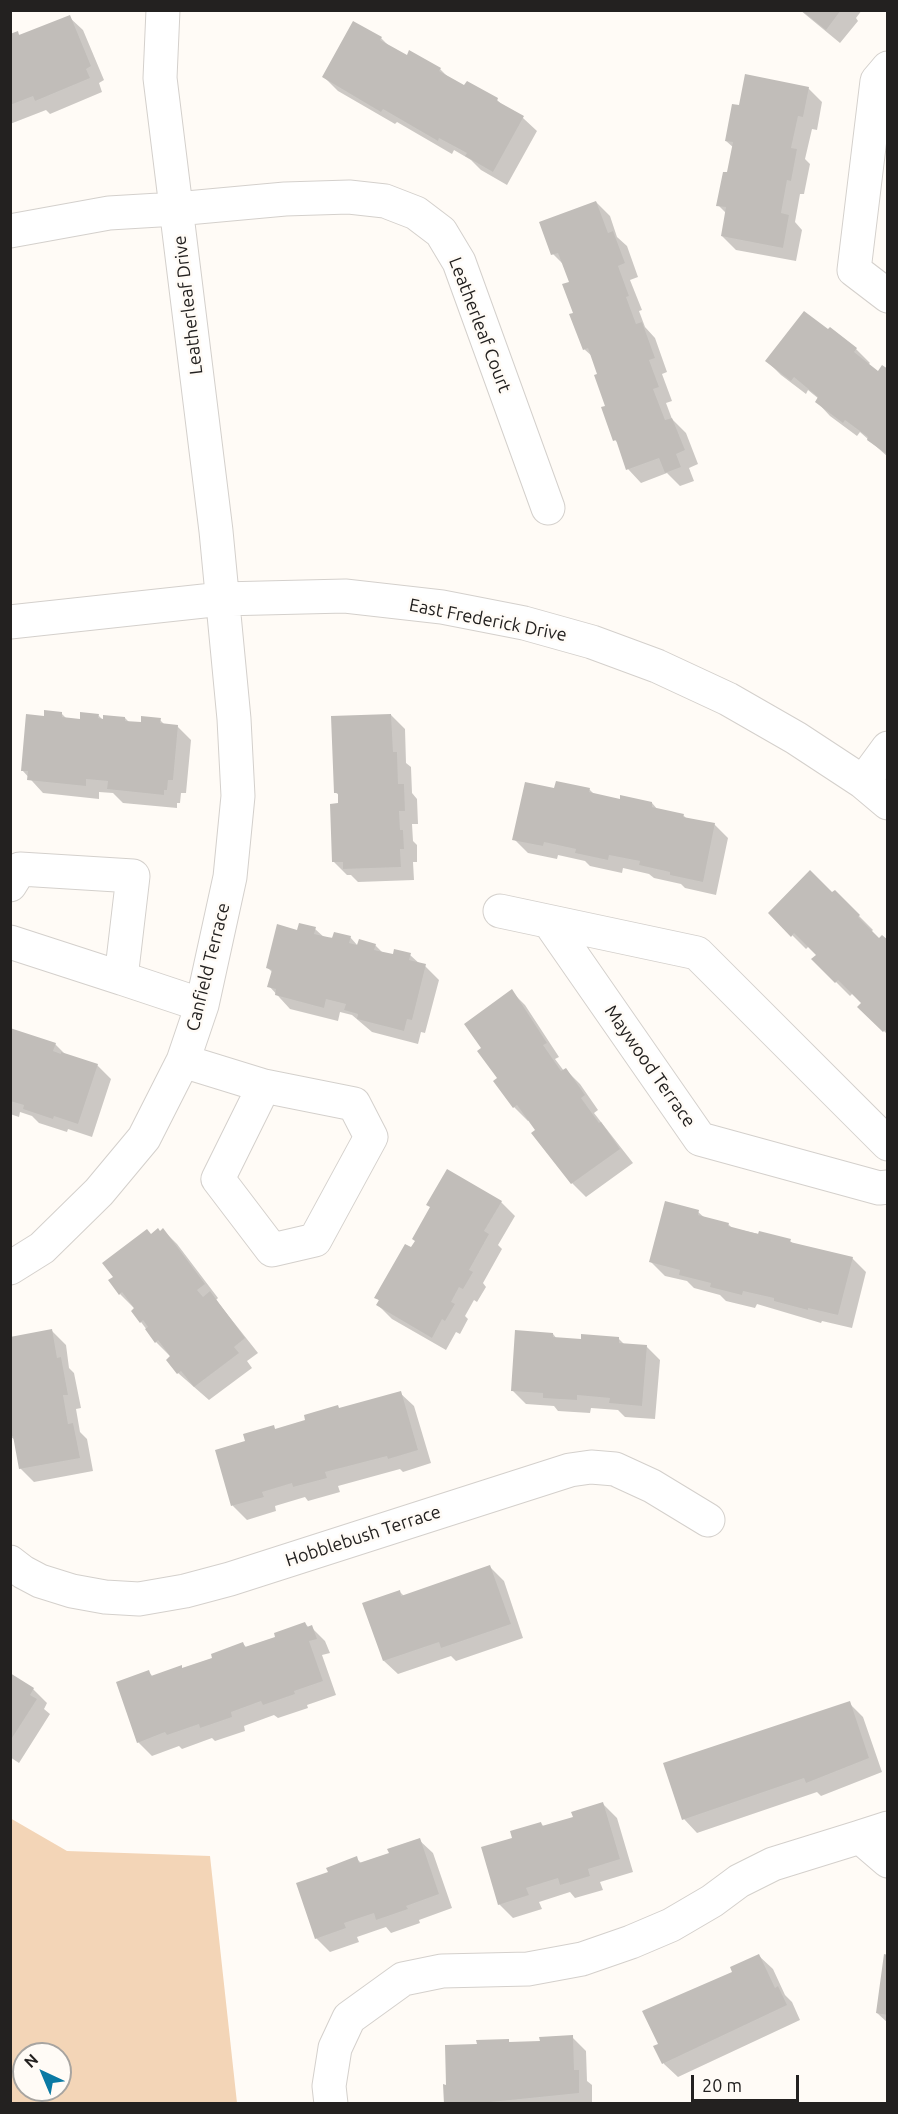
<!DOCTYPE html>
<html>
<head>
<meta charset="utf-8">
<style>
	body { margin:0 }
	#map { position:relative; width:898px; height:2114px; overflow:hidden; background:#fffbf6; font-family:Ubuntu,sans-serif }
	canvas { display:block }
	.frame { position:absolute; inset:0; border:12px solid #232120; pointer-events:none }
	.north { position:absolute; left:12px; top:2042px; width:60px; height:60px; box-sizing:border-box; background:#fffbf6; border:2px solid #a7a4a0; border-radius:50%; rotate:316deg; font-size:16px; font-weight:700; line-height:24px; text-align:center; color:#232120 }
	.north::after { content:''; display:block; margin:auto; width:21px; height:27px; background:#0b7aa4; clip-path:polygon(50% 0,100% 100%,50% 72%,0 100%) }
	.scale { position:absolute; left:691px; top:2075px; width:108px; height:27px; box-sizing:border-box; border:3px solid #232120; border-top:0; padding-left:8px; font-size:18px; line-height:21px; white-space:nowrap; color:#232120; -webkit-text-stroke:4px #fffbf6; paint-order:stroke }
</style>
</head>
<body>
<div id="map">
<canvas width="898" height="2114"></canvas>
<div class="frame"></div>
<div class="north">N</div>
<div class="scale">20 m</div>
</div>
<script>
const c = document.querySelector('canvas').getContext('2d');
c.lineJoin = 'round';
function fillPath(path, color) { c.fillStyle = color; c.fill(path, 'evenodd'); }
const toPath = rows => new Path2D(rows.map(r => 'M' + r).join(''));
function trace(path, color, width, dash) { c.strokeStyle = color; c.lineWidth = width; c.lineCap = dash ? 'butt' : 'round'; c.setLineDash(dash || []); c.stroke(path); }
function drawText(font, color, halo, rows, align = 'center') {
  c.font = font + ' Ubuntu,sans-serif'; c.lineWidth = 5; c.setLineDash([]); c.textBaseline = 'middle'; c.strokeStyle = halo; c.fillStyle = color; for (const [text, x, y, turn = 0] of rows) {
    c.save(); c.translate(x, y); c.rotate((+turn || 0) * Math.PI / 180); c.textAlign = isNaN(turn) ? turn : align; if (halo) c.strokeText(text, 0, 0); c.fillText(text, 0, 0); c.restore();
  }
}
fillPath(toPath([
	[10,1818,67,1851,210,1856,237,2103,11,2103],
	[24,2054,60,2054,60,2090,24,2090]
]), '#f3d5b7');
fillPath(toPath([
	[800,10,862,10,856,18,858,21,840,43],
	[69,17,83,30,104,80,99,83,102,92,50,114,46,110,10,124,10,36,17,33,21,36],
	[381,38,391,48,408,57,440,69,449,78,465,87,497,100,506,108,523,118,537,131,507,185,481,170,471,160,454,150,452,154,397,122,395,124,338,91,324,77],
	[808,88,822,102,817,130,812,129,805,159,810,164,804,194,800,194,795,222,802,230,796,261,736,250,722,236,727,214,718,205,728,174,734,148,726,141,740,107],
	[596,202,610,216,617,237,627,246,638,277,630,280,642,310,639,311,645,327,655,338,667,372,662,374,672,401,666,403,672,419,686,433,698,464,689,468,694,481,680,486,667,473,641,483,628,469,619,444,615,440,599,375,593,357,584,349,575,314,570,283,564,265,553,254],
	[856,349,870,363,868,365,878,373,888,371,888,457,860,432,857,436,830,416,817,402,819,399,808,390,806,394,781,375,767,361],
	[61,713,67,719,81,720,98,715,104,721,125,718,130,723,143,724,160,720,165,725,177,726,191,740,186,793,181,793,180,803,177,803,177,808,123,803,113,793,99,792,99,799,43,793,22,770,45,717],
	[391,715,405,729,406,763,411,767,412,793,417,799,418,824,412,824,413,841,417,845,417,862,413,862,414,880,358,882,351,875,347,875,333,861,340,805,340,796,335,792],
	[555,789,589,789,595,795,621,801,652,803,658,810,683,815,687,819,714,824,728,838,716,895,685,888,681,884,654,878,649,874,623,868,622,873,590,866,585,861,558,855,557,859,528,853,514,839],
	[835,892,873,930,871,932,879,940,888,942,888,1035,860,1007,863,1003,853,993,850,996,813,959,818,955,809,946,806,949,770,913],
	[315,929,325,938,350,937,358,946,375,945,384,954,410,955,420,964,425,966,439,980,425,1033,421,1032,418,1044,372,1032,352,1015,340,1012,338,1021,290,1009,269,986,272,972,268,968,299,931],
	[511,991,525,1005,559,1057,555,1059,564,1071,566,1070,580,1084,598,1110,594,1113,633,1163,586,1197,572,1183,533,1133,537,1131,529,1120,528,1121,514,1107,483,1048],
	[10,1029,55,1044,65,1054,97,1065,111,1079,92,1137,68,1129,67,1132,39,1123,32,1116,20,1112,19,1117,10,1114],
	[447,1171,501,1202,515,1216,498,1245,502,1249,483,1283,486,1287,477,1302,474,1300,465,1316,468,1319,460,1334,456,1332,446,1350,392,1319,378,1305,380,1302,376,1297,412,1249],
	[698,1212,705,1218,728,1224,732,1228,790,1241,795,1245,852,1258,866,1272,852,1328,822,1321,821,1323,757,1304,755,1308,726,1301,720,1295,694,1288,687,1281,665,1276,651,1262],
	[163,1230,177,1244,218,1298,216,1300,258,1353,247,1361,252,1368,209,1400,178,1373,171,1357,156,1342,141,1322,135,1309,120,1294,151,1235],
	[52,1331,66,1345,69,1368,74,1373,81,1408,76,1409,80,1432,87,1439,93,1471,34,1482,20,1468,15,1440,10,1436],
	[553,1334,557,1339,583,1341,618,1338,625,1345,646,1346,660,1360,655,1419,625,1417,618,1410,591,1408,590,1413,558,1411,554,1406,526,1404,512,1390],
	[400,1393,414,1406,431,1463,403,1472,400,1469,338,1486,340,1492,308,1501,305,1497,275,1506,276,1511,247,1520,233,1506,217,1451,247,1442,273,1427,276,1430],
	[490,1567,504,1581,523,1638,456,1661,451,1656,398,1674,384,1661,399,1591,404,1596],
	[305,1623,309,1628,311,1627,325,1641,330,1653,322,1655,336,1695,307,1705,308,1708,278,1718,274,1715,244,1726,245,1731,215,1741,212,1738,182,1749,179,1746,152,1756,138,1742,149,1672,153,1677,181,1667,183,1669,214,1659,243,1644,247,1648,277,1638],
	[10,1675,33,1689,47,1703,44,1709,50,1714,19,1763,10,1757],
	[849,1703,863,1717,882,1772,821,1796,817,1792,697,1833,684,1819],
	[603,1804,617,1818,633,1872,600,1882,603,1890,575,1898,570,1892,539,1902,542,1909,513,1918,499,1904,514,1839,541,1823,544,1827,575,1818],
	[419,1840,433,1853,452,1908,419,1920,420,1923,391,1933,386,1927,357,1937,359,1942,330,1952,316,1938,330,1873,356,1858,362,1864,391,1854],
	[759,1956,773,1969,785,1995,792,2002,800,2020,678,2077,664,2064,656,2047,734,1972],
	[888,1956,888,2023,877,2013],
	[572,2037,586,2051,587,2081,592,2085,592,2104,445,2104,448,2086,478,2046,508,2041,511,2043,541,2042]
]), '#0003');
fillPath(toPath([
	[801,10,841,10,826,30],
	[70,15,91,66,86,69,90,78,35,101,33,96,10,105,10,34,18,31,19,35],
	[353,21,382,37,380,40,407,55,409,50,441,68,439,71,464,85,467,81,498,98,497,101,524,116,493,172,465,156,467,153,439,138,438,141,383,109,381,112,322,77],
	[745,74,809,87,803,117,798,116,791,148,797,149,791,181,787,180,781,213,789,215,783,248,721,236,726,207,716,206,723,172,727,172,733,142,725,141,732,104,739,105],
	[596,201,608,233,613,231,625,263,618,266,629,296,626,297,636,324,642,322,655,358,649,360,659,387,653,389,665,420,672,418,685,450,676,454,681,467,665,473,659,458,626,470,616,440,613,441,601,407,605,406,594,375,597,374,588,348,583,350,569,314,573,313,562,284,569,282,558,253,551,255,539,222],
	[804,311,828,329,830,327,857,348,854,352,878,371,882,365,888,369,888,455,867,440,868,437,845,420,843,423,815,402,818,397,794,377,791,381,765,361],
	[44,710,62,712,62,717,80,719,80,712,99,714,98,718,103,719,103,715,125,717,125,721,141,722,141,716,161,718,160,723,178,725,173,780,168,780,167,790,164,790,164,795,107,789,108,781,86,779,86,786,27,780,28,771,21,771,26,714,44,716],
	[391,714,393,752,397,752,398,784,404,784,405,811,399,811,400,830,403,830,404,849,400,849,401,867,343,869,343,862,332,862,330,804,338,803,338,793,334,793,331,716],
	[556,781,590,788,589,792,620,799,620,795,652,802,652,807,684,814,683,817,715,823,703,882,670,875,670,872,639,865,640,861,609,855,608,860,575,853,576,849,544,842,543,846,512,840,525,782,554,788],
	[810,870,832,892,835,890,860,915,858,917,879,938,882,935,888,940,888,1032,885,1030,883,1032,857,1007,861,1003,838,980,835,983,811,959,816,955,794,933,791,937,768,913],
	[299,923,316,927,314,934,332,938,334,932,351,936,349,943,357,945,359,939,376,944,374,950,393,954,394,949,411,953,409,960,426,964,412,1020,407,1019,404,1031,357,1019,358,1014,344,1010,346,1004,326,999,324,1008,275,995,276,989,267,987,272,970,266,968,277,924,297,930],
	[512,989,547,1043,543,1045,561,1071,566,1068,585,1095,581,1098,599,1123,601,1122,620,1149,571,1184,531,1133,535,1130,517,1105,513,1108,493,1081,497,1078,477,1051,481,1048,464,1024],
	[10,1028,56,1043,53,1051,61,1054,61,1052,98,1064,78,1124,54,1116,53,1119,23,1109,24,1105,10,1101],
	[447,1169,502,1201,484,1231,489,1234,469,1270,473,1272,463,1289,459,1287,451,1302,455,1304,445,1321,442,1319,432,1338,376,1305,379,1300,374,1298,405,1244,411,1247,415,1241,412,1239,430,1207,426,1205],
	[665,1201,699,1210,698,1215,729,1223,728,1226,758,1234,759,1231,791,1239,790,1242,853,1257,838,1315,808,1308,808,1310,774,1301,774,1298,743,1291,742,1295,710,1287,711,1283,679,1275,680,1270,649,1262],
	[158,1228,160,1231,163,1228,205,1284,197,1290,203,1297,210,1291,245,1338,234,1347,239,1353,194,1387,181,1371,177,1374,166,1360,170,1356,158,1340,155,1343,145,1329,148,1327,143,1320,140,1323,131,1311,134,1308,122,1292,119,1295,108,1280,113,1277,102,1263,147,1229,151,1234],
	[52,1329,57,1358,61,1357,68,1395,63,1395,68,1424,73,1423,80,1458,19,1469,13,1436,10,1436,10,1337],
	[515,1330,553,1333,553,1337,581,1339,581,1334,619,1337,619,1343,647,1345,642,1406,609,1403,610,1398,577,1395,577,1400,543,1398,543,1393,511,1391],
	[401,1391,418,1450,388,1459,387,1456,325,1472,327,1478,293,1487,292,1483,262,1492,264,1497,231,1506,215,1450,245,1441,243,1434,274,1425,275,1429,305,1420,304,1415,338,1405,339,1408],
	[490,1565,511,1624,441,1648,439,1642,383,1661,362,1603,400,1590,401,1596],
	[305,1622,307,1627,312,1625,317,1639,309,1641,323,1681,294,1691,295,1694,263,1705,261,1701,231,1712,232,1717,200,1728,199,1724,167,1735,165,1732,137,1743,116,1682,149,1670,151,1676,182,1665,182,1668,212,1658,211,1654,243,1642,245,1647,275,1637,274,1633],
	[10,1673,34,1688,30,1695,37,1699,10,1741],
	[850,1701,869,1758,806,1783,804,1778,682,1820,663,1763],
	[603,1802,620,1859,588,1869,590,1876,560,1885,558,1878,526,1888,529,1895,498,1905,481,1847,512,1838,510,1831,541,1822,542,1826,573,1817,571,1812],
	[420,1838,439,1894,406,1906,408,1909,376,1920,374,1913,344,1923,346,1928,315,1939,296,1883,328,1872,326,1868,357,1856,359,1863,389,1853,387,1849],
	[759,1954,775,1988,778,1986,787,2005,662,2064,653,2046,658,2044,642,2011,732,1972,730,1967],
	[884,1954,888,1955,888,2015,876,2013],
	[573,2035,574,2070,579,2070,579,2093,471,2104,444,2104,443,2084,446,2085,445,2045,477,2044,476,2040,509,2039,509,2042,540,2041,539,2037]
]), '#c1bdb9');
const minor = toPath([
	[888,68,877,81,854,270,888,296],
	[10,231,109,213,176,209,285,199,349,197,385,201,416,213,441,232,459,262,548,508],
	[10,622,222,599,345,596,442,607,524,623,592,642,657,666,728,699,796,738,863,782,888,803],
	[863,782,888,748],
	[10,885,20,869,133,876,121,978,10,942],
	[500,911,697,953,888,1144],
	[550,923,700,1139,879,1188,888,1187],
	[121,978,202,1005],
	[183,1061,264,1086],
	[264,1086,354,1104,371,1137,315,1240,272,1250,218,1179,264,1086],
	[10,1268,42,1248,99,1192,144,1138,183,1061,202,1005,230,877,238,796,234,719,216,531,160,78,163,10],
	[10,1562,23,1572,40,1581,72,1591,105,1597,139,1599,185,1591,230,1579,570,1470,591,1467,615,1469,652,1486,708,1520],
	[888,1828,860,1837,888,1861],
	[331,2104,329,2086,335,2048,349,2018,403,1979,442,1971,528,1969,582,1959,631,1942,671,1925,712,1901,739,1881,773,1864,860,1837]
]);
trace(minor, '#d4d0cc', 35);
trace(minor, '#fff', 33);
drawText('18px', '#232120', '#fffbf6', [
	["Leatherleaf Drive",188,305,-97],
	["Leatherleaf Court",480,325,69],
	["East Frederick Drive",488,620,11],
	["Canfield Terrace",208,967,-76],
	["Maywood Terrace",650,1066,55],
	["Hobblebush Terrace",363,1536,-18]
]);
</script>
</body>
</html>
